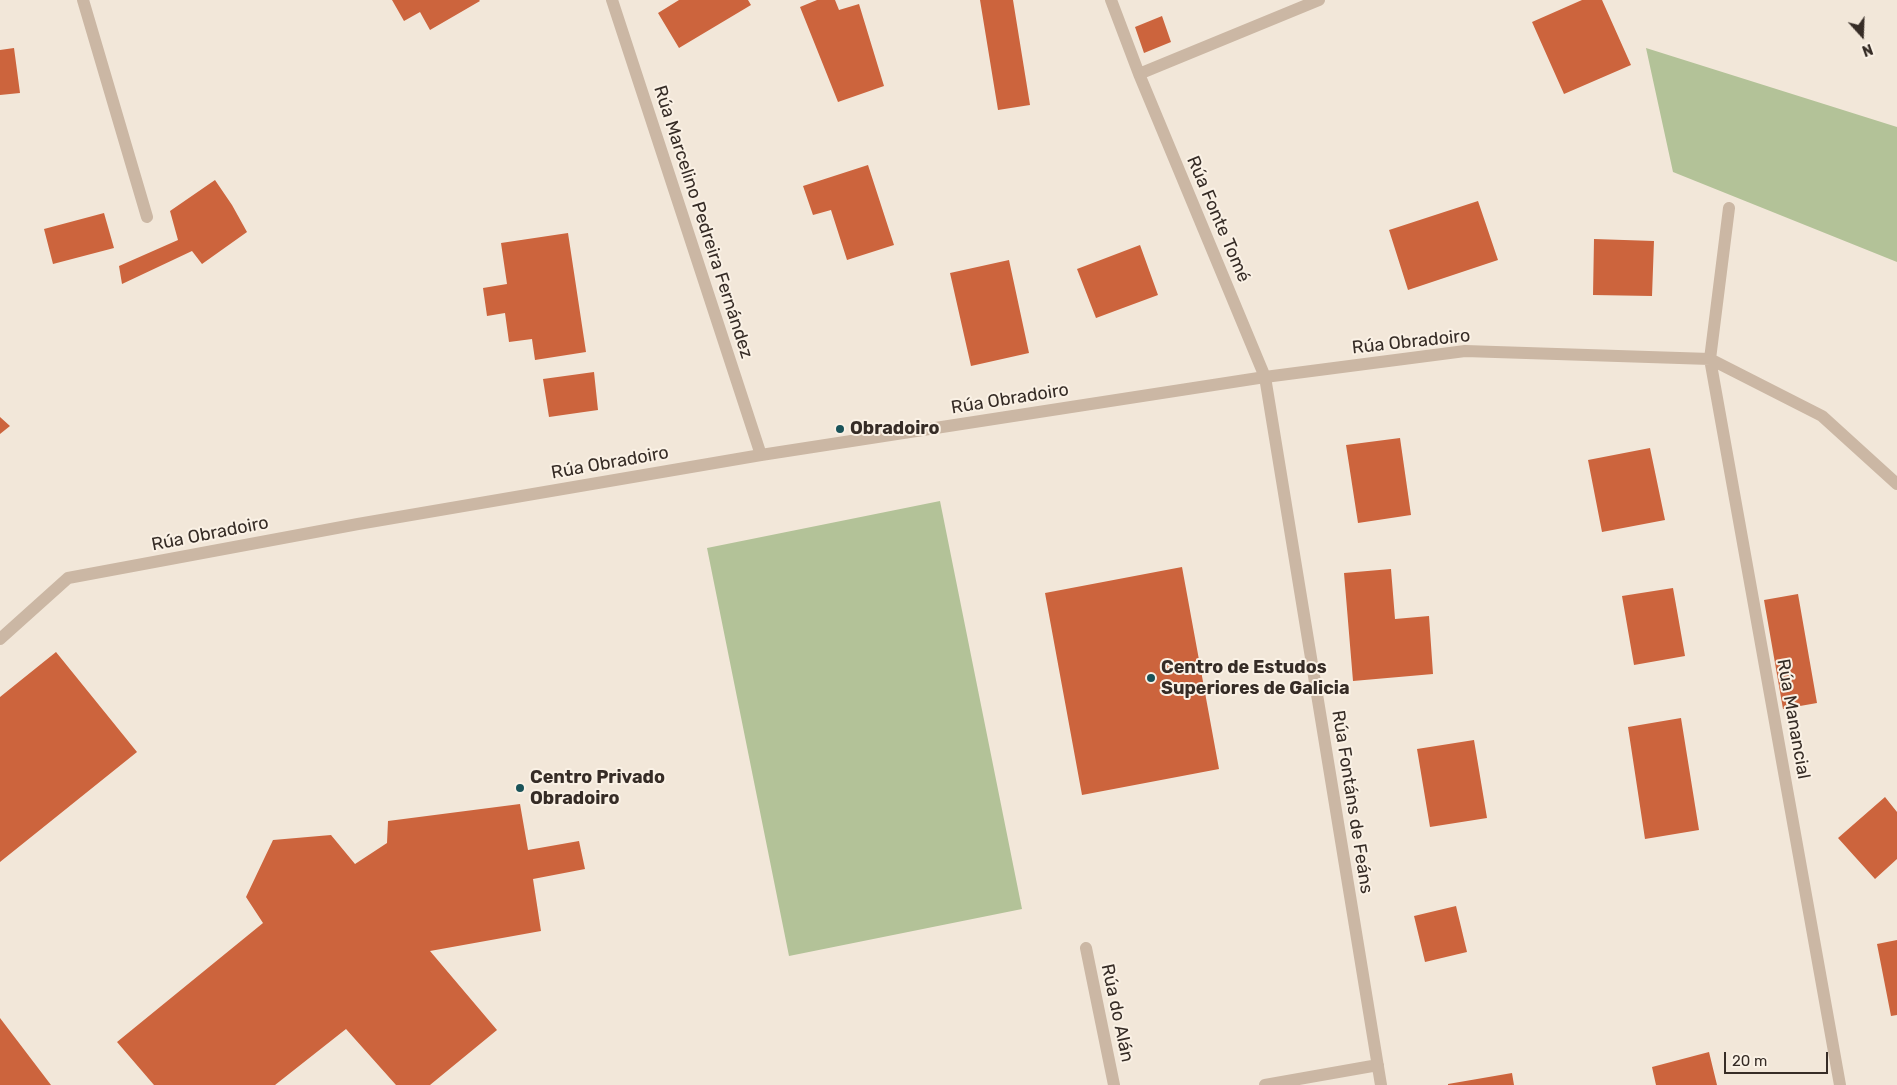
<!DOCTYPE html>
<html>
<head>
<meta charset="utf-8">
<style>
	body { margin:0 }
	#map { position:relative; width:1897px; height:1085px; overflow:hidden; background:#f2e7d9; font-family:Rubik,sans-serif }
	canvas { display:block }
	.north { position:absolute; left:1837px; top:10px; width:50px; height:50px; -webkit-text-stroke:4px #faf1e5; paint-order:stroke; rotate:160deg; font-size:14px; font-weight:700; line-height:20px; text-align:center; color:#362c26 }
	.north::after { content:''; display:block; margin:auto; width:18px; height:22px; background:#362c26; clip-path:polygon(50% 0,100% 100%,50% 72%,0 100%) }
	.scale { position:absolute; left:1724px; top:1052px; width:104px; height:22px; box-sizing:border-box; border:2px solid #362c26; border-top:0; padding-left:6px; font-size:15px; line-height:18px; white-space:nowrap; color:#362c26; -webkit-text-stroke:4px #faf1e5; paint-order:stroke }
</style>
</head>
<body>
<div id="map">
<canvas width="1897" height="1085"></canvas>
<div class="north">N</div>
<div class="scale">20 m</div>
</div>
<script>
const c = document.querySelector('canvas').getContext('2d');
c.lineJoin = 'round';
function fillPath(path, color) { c.fillStyle = color; c.fill(path, 'evenodd'); }
const toPath = rows => new Path2D(rows.map(r => 'M' + r).join(''));
function trace(path, color, width, dash) { c.strokeStyle = color; c.lineWidth = width; c.lineCap = dash ? 'butt' : 'round'; c.setLineDash(dash || []); c.stroke(path); }
function drawText(font, color, halo, rows, align = 'center') {
  c.font = font + ' Rubik,sans-serif'; c.lineWidth = 4; c.setLineDash([]); c.textBaseline = 'middle'; c.strokeStyle = halo; c.fillStyle = color; for (const [text, x, y, turn = 0] of rows) {
    c.save(); c.translate(x, y); c.rotate((+turn || 0) * Math.PI / 180); c.textAlign = isNaN(turn) ? turn : align; if (halo) c.strokeText(text, 0, 0); c.fillText(text, 0, 0); c.restore();
  }
}
fillPath(toPath([
	[1646,48,1897,127,1897,262,1673,172],
	[940,501,1022,909,789,956,707,548]
]), '#b3c298');
fillPath(toPath([
	[392,0,479,0,480,1,430,30,420,12,404,21],
	[679,0,748,0,751,5,679,48,658,13],
	[817,0,835,0,839,10,859,4,884,86,838,102,800,7],
	[980,0,1013,0,1030,105,998,110],
	[1582,0,1602,0,1631,65,1564,94,1532,22],
	[1162,16,1171,42,1144,53,1135,27],
	[14,48,20,93,0,95,0,50],
	[868,165,894,245,847,260,831,210,813,215,803,186],
	[215,180,232,205,247,232,202,264,192,251,122,284,119,266,178,240,170,211],
	[1478,201,1498,260,1408,290,1389,230],
	[104,213,114,248,53,264,44,229],
	[568,233,586,352,535,360,532,339,509,342,505,313,487,316,483,288,507,284,501,243],
	[1594,239,1654,241,1652,296,1593,295],
	[1140,245,1158,295,1096,318,1077,269],
	[1009,260,1029,353,971,366,950,273],
	[594,372,598,410,549,417,543,379],
	[0,417,10,426,0,434],
	[1400,438,1411,515,1358,523,1346,445],
	[1650,448,1665,520,1602,532,1588,460],
	[1182,567,1219,769,1082,795,1045,593],
	[1391,569,1395,619,1429,616,1433,674,1353,681,1344,573],
	[1673,588,1685,656,1634,665,1622,596],
	[1798,594,1817,703,1783,709,1764,600],
	[56,652,137,752,0,862,0,697],
	[1681,718,1699,830,1645,839,1628,727],
	[1474,740,1487,818,1430,827,1417,749],
	[1885,797,1897,812,1897,859,1875,879,1838,838],
	[520,804,528,850,579,841,585,869,533,879,541,931,430,951,497,1030,430,1085,396,1085,346,1029,275,1085,154,1085,117,1042,263,923,246,897,273,840,331,835,355,864,387,843,388,821],
	[1456,906,1467,952,1425,962,1414,916],
	[1897,940,1897,1015,1891,1016,1877,944],
	[0,1018,51,1085,0,1085],
	[1709,1052,1717,1085,1656,1085,1652,1067],
	[1512,1073,1514,1085,1448,1085,1448,1084]
]), '#cc643d');
trace(toPath([
	[83,0,147,217],
	[612,0,761,455],
	[1111,0,1139,74,1265,377,1381,1085],
	[1139,74,1319,0],
	[1729,208,1710,359,1840,1085],
	[0,639,68,578,358,524,761,455,1265,377,1465,351,1710,359,1822,416,1897,484],
	[1086,948,1114,1085],
	[1265,1085,1378,1065]
]), '#cbb7a4', 12);
for (const [x, y, r, color] of [
	[840,429,5,"#1a5359"],
	[1151,678,5,"#1a5359"],
	[520,788,5,"#1a5359"]
]) { const dot = new Path2D(); dot.arc(x, y, r, 0, 2 * Math.PI); c.fillStyle = color; c.fill(dot); trace(dot, '#faf1e5', 2); }
drawText('18px', '#362c26', '#faf1e5', [
	["Rúa Fonte Tomé",1218,219,67],
	["Rúa Marcelino Pedreira Fernández",703,222,72],
	["Rúa Obradoiro",1411,342,-6],
	["Rúa Obradoiro",1010,399,-9],
	["Rúa Obradoiro",610,463,-10],
	["Rúa Obradoiro",210,534,-11],
	["Rúa Manancial",1793,719,80],
	["Rúa Fontáns de Feáns",1352,802,81],
	["Rúa do Alán",1117,1013,78]
]);
drawText('bold 18px', '#362c26', '#faf1e5', [
	["Obradoiro",850,429],
	["Centro de Estudos",1161,668],
	["Superiores de Galicia",1161,689],
	["Centro Privado",530,778],
	["Obradoiro",530,799]
], 'left');
</script>
</body>
</html>
